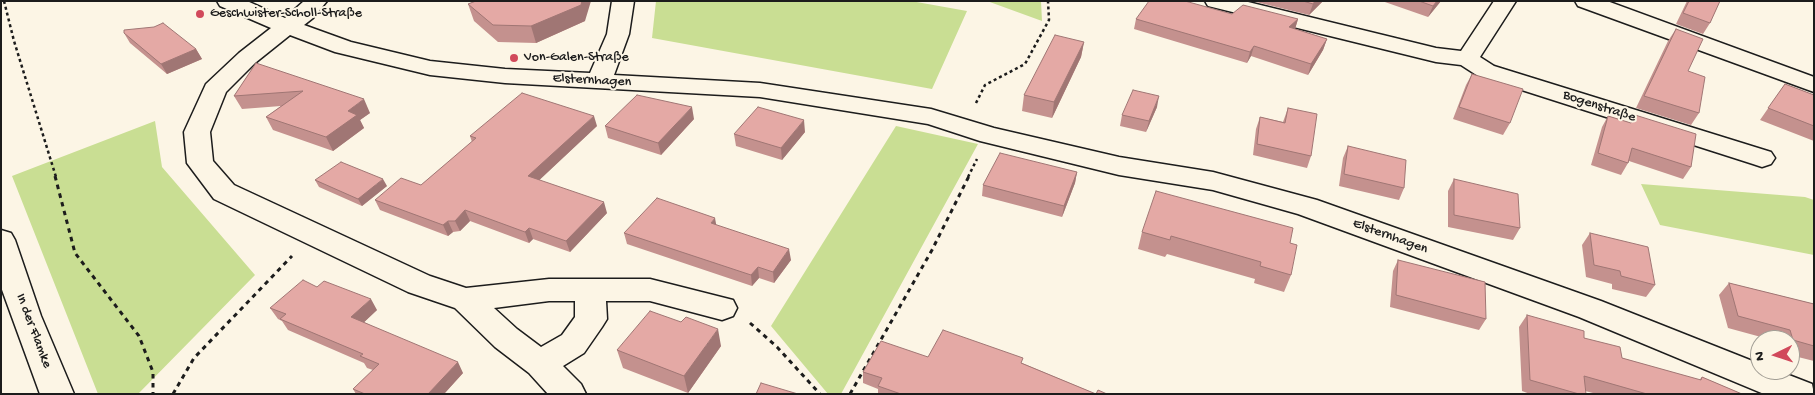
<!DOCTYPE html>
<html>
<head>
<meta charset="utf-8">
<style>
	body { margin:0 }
	#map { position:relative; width:1815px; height:395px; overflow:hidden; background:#fcf5e5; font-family:"Gochi Hand",sans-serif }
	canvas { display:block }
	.frame { position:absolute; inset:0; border:2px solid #1c1c1c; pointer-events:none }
	.north { position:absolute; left:1750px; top:330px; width:50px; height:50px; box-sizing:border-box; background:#fcf5e5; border:1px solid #a29e95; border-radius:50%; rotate:266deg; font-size:14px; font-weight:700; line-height:20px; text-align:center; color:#1c1c1c }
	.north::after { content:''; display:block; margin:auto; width:18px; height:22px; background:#d1495b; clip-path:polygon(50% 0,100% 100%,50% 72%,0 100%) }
</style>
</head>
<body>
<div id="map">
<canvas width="1815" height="395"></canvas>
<div class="frame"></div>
<div class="north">N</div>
</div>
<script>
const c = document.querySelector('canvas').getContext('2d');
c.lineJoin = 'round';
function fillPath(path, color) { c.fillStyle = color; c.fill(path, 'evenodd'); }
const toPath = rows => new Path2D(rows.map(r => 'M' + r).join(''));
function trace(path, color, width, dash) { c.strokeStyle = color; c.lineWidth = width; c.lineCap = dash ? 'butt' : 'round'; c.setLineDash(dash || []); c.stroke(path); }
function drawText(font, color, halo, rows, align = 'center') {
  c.font = font + ' "Gochi Hand",sans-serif'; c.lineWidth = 4; c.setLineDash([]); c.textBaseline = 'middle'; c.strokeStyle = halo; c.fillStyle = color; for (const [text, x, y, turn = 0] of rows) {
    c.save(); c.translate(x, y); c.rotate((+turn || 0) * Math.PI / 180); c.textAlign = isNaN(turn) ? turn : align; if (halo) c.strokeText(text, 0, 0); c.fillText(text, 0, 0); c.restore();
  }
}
fillPath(toPath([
	[656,1,911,1,967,11,932,89,652,38],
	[987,1,1041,1,1042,21],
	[155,121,162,167,255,275,138,394,98,394,12,176],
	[896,126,978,144,841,394,828,394,771,326],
	[1641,184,1805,197,1814,200,1814,255,1660,225]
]), '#c9de93');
const minor = toPath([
	[217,1,247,1,285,18,304,1,327,1,313,18,304,25,351,42,430,61,505,69,590,73,607,34,612,1,634,1,629,34,614,75,760,83,931,109,994,128,1119,157,1213,172,1317,200,1601,301,1760,364,1760,370,1776,370,1812,384,1814,394,1764,394,1579,317,1298,214,1213,190,1119,175,980,141,928,124,760,97,505,83,430,75,335,52,290,35,255,63,226,92,210,132,213,161,234,185,430,276,466,288,549,279,650,279,733,300,737,308,733,316,722,320,650,301,606,301,607,319,602,327,584,353,563,366,581,384,586,394,548,394,529,373,495,347,455,308,408,292,214,199,187,163,184,132,206,84,239,53,271,28,220,6,217,1],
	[549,301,575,301,575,317,562,335,541,347,517,329,494,308,549,301],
	[1205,1,1244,1,1436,48,1461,51,1494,1,1516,1,1480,57,1494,66,1771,152,1775,158,1771,164,1762,167,1753,164,1478,76,1461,65,1436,62,1208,6,1205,1],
	[1575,1,1607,1,1814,77,1814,92,1578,6,1575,1]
]);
const secondary = toPath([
	[1,230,11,233,15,240,41,316,74,394,40,394,1,287,1,230]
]);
trace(minor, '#1c1c1c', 3);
trace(secondary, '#1c1c1c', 3);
trace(toPath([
	[4,1,14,41,56,177],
	[976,103,985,85,1025,64,1049,20,1048,1],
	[968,177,977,159]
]), '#1c1c1c', 2.5, [3, 3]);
trace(toPath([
	[55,176,75,253,139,336,153,372,153,394],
	[750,323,777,347,820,394],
	[173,394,194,358,292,256],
	[850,394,932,250,969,176]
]), '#1c1c1c', 3, [4.5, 4.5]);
fillPath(minor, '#fcf5e5');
fillPath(secondary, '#fcf5e5');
fillPath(toPath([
	[1256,1,1323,1,1309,15,1256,2],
	[1382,1,1441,1,1428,17],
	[1687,1,1720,1,1710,23,1703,34,1676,24],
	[468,4,585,21,536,43,498,42,474,21],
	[1232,14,1298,19,1295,29,1327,39,1323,50,1308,75,1251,56,1247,63,1134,29,1136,19],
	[1676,29,1699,113,1691,125,1636,108,1668,41],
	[124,33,196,49,202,59,167,74,130,43],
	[1084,42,1081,57,1052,118,1022,111,1024,95],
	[256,63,370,113,360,120,364,128,333,151,273,130,266,117,281,106,242,109,234,96],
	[1472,74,1510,123,1503,135,1453,119,1466,85],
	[1785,84,1814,95,1814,141,1760,120],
	[1157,107,1146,132,1120,126,1122,115],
	[1288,108,1311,156,1307,168,1253,155,1256,129,1260,117,1283,122],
	[1635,115,1691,167,1683,179,1629,161,1628,163,1621,175,1591,165,1602,127,1608,116,1630,123],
	[694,119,661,155,608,138,605,126],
	[597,126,539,180,607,213,570,252,533,239,529,243,470,221,460,231,453,232,448,236,380,210,375,200,421,185,472,142,470,136],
	[805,132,782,160,736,146,734,134],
	[1348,146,1404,188,1399,200,1339,186,1343,158],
	[1077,172,1075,183,1062,217,982,196,983,185],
	[1454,179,1520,228,1513,240,1448,227,1448,191],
	[315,180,387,186,362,206,319,187],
	[716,225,791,260,774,283,759,278,752,286,627,244,624,233],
	[1142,232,1290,243,1291,275,1284,292,1254,283,1255,279,1167,254,1165,257,1138,249],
	[1590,233,1655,285,1646,297,1612,289,1612,284,1586,277,1582,245],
	[1398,260,1486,319,1479,330,1390,307,1393,271],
	[1729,283,1814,304,1814,361,1790,355,1790,340,1772,340,1728,328,1719,295],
	[317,287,377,310,364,322,463,373,444,394,356,394,353,389,373,370,367,368,364,363,288,330,282,321,278,319,270,308],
	[1527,315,1584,338,1622,358,1699,380,1702,377,1742,394,1597,394,1585,391,1586,394,1530,394,1522,391,1519,327],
	[721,346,688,393,623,368,617,350],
	[928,357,1022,363,1096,394,1107,394,878,394,878,389,863,383,863,372]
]), '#c4918e');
fillPath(toPath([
	[582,1,591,1,585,21,536,43,531,26],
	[1315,1,1323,1,1309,15,1313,4],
	[1437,1,1441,1,1428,17,1433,6],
	[1298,19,1295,29,1289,27],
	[1327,39,1323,50,1308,75,1311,64],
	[1084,42,1081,57,1052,118,1054,102],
	[1254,46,1251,56,1247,63,1250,52],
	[196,49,202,59,167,74,161,64],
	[1159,96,1157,107,1146,132,1149,121],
	[364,99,370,113,360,120,364,128,333,151,326,137,348,111],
	[692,107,694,119,661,155,658,143],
	[594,116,597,126,532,187,528,176],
	[804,120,805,132,782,160,781,148],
	[1077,172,1075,183,1062,217,1064,206],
	[383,179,387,186,362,206,358,199],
	[604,202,607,213,570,252,566,241],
	[465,210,470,221,460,231,455,221],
	[715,218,717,229,711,223],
	[448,221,453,232,448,236,443,225],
	[529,228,533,239,529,243,525,232],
	[789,249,791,260,774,283,773,272],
	[758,267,759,278,752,286,751,275],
	[371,299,377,310,358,328,351,317],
	[718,329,721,346,688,393,684,376],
	[458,362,463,373,444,394,428,394]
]), '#a07674');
const building = toPath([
	[476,1,582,1,581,5,531,26,493,25,468,4,476,1],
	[1149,1,1185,1,1232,14,1243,5,1298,19,1289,27,1327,39,1311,64,1254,46,1250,52,1136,19,1149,1],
	[1303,1,1315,1,1313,4,1303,1],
	[1419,1,1437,1,1433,6,1419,1],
	[1689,1,1720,1,1710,23,1683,13,1689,1],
	[163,23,196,49,161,64,124,33,124,30,154,27,163,23],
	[1676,29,1703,39,1688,71,1705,77,1699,113,1644,96,1676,29],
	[1055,35,1084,42,1054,102,1024,95,1055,35],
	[256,63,364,99,348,111,357,115,326,137,266,117,303,91,234,96,256,63],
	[1472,74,1523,89,1510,123,1459,107,1472,74],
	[1785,84,1814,95,1814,126,1768,108,1785,84],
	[1133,90,1159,96,1149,121,1122,115,1133,90],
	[522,93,594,116,528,176,604,202,566,241,529,228,525,232,465,210,455,221,448,221,443,225,375,200,401,178,421,185,476,138,470,136,522,93],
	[637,95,692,107,658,143,605,126,637,95],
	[758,107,804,120,781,148,734,134,758,107],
	[1288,108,1317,114,1311,156,1257,144,1260,117,1285,123,1288,108],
	[1635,115,1696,134,1691,167,1632,148,1628,163,1598,153,1608,116,1631,123,1635,115],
	[1348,146,1406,160,1404,188,1344,174,1348,146],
	[1000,153,1077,172,1064,206,983,185,1000,153],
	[341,162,383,179,358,199,315,180,341,162],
	[1454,179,1518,194,1520,228,1454,215,1454,179],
	[1156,191,1293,228,1290,243,1297,245,1291,275,1260,266,1261,262,1171,236,1170,240,1142,232,1156,191],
	[657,198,715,218,711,223,789,249,773,272,758,267,751,275,624,233,657,198],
	[1590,233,1648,247,1655,285,1621,276,1620,271,1594,265,1590,233],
	[1398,260,1485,282,1486,319,1396,295,1398,260],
	[303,280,317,287,324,281,371,299,351,317,458,362,428,394,365,394,353,389,379,364,360,356,363,354,280,319,286,314,270,308,303,280],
	[1729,283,1814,304,1814,346,1793,340,1790,330,1738,316,1729,283],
	[650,311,681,322,686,317,718,329,684,376,617,350,650,311],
	[1527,315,1584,331,1584,338,1620,347,1622,358,1701,380,1702,377,1742,394,1647,394,1584,376,1586,394,1579,394,1530,380,1527,315],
	[943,330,1023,358,1021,363,1096,394,1098,390,1107,394,901,394,878,386,882,378,863,372,881,341,928,357,943,330],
	[761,383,798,394,756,394,761,383]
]);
fillPath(building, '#e4a9a5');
trace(building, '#a07674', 1);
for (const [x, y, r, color] of [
	[200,14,5,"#d1495b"],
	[514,58,5,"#d1495b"]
]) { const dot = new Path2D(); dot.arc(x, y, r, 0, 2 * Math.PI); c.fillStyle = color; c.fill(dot); trace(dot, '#fcf5e5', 2); }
drawText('14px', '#1c1c1c', '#fcf5e5', [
	["Geschwister-Scholl-Straße",210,14],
	["Von-Galen-Straße",524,58]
], 'left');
drawText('14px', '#1c1c1c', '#fcf5e5', [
	["Elsternhagen",592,81,3],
	["Bogenstraße",1599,107,18],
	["Elsternhagen",1390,237,20],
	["In der Flamke",33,331,69]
]);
</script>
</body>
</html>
